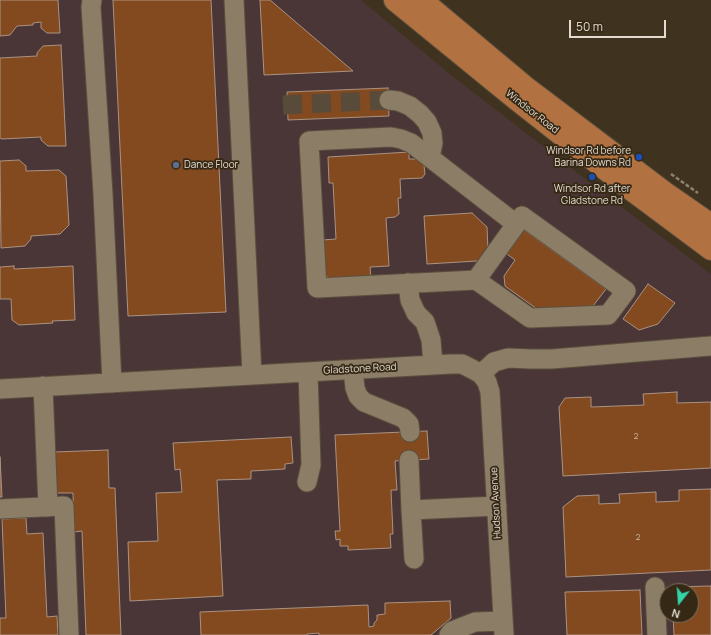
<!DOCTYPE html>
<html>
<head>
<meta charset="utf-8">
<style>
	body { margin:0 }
	#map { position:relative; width:711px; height:635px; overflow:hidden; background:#3f321e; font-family:Manrope,sans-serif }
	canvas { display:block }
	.north { position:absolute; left:659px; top:583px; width:40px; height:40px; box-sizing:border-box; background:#352815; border:1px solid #7b705f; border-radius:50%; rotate:197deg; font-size:11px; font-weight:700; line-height:16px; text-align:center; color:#e3dbcf }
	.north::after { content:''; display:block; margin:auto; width:14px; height:18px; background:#32d4a8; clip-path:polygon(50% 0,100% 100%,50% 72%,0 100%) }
	.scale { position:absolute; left:569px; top:20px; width:97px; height:18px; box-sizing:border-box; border:2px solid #e3dbcf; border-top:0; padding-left:5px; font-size:12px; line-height:14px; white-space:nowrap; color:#e3dbcf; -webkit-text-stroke:3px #352815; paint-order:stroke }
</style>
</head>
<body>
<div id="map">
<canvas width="711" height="635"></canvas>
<div class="north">N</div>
<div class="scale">50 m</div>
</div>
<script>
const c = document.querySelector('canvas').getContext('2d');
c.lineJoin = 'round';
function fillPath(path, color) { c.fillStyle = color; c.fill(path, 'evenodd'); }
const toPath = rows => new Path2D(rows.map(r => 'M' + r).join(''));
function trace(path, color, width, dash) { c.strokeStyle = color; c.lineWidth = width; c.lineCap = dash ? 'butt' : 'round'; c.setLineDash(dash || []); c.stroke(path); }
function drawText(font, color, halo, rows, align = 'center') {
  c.font = font + ' Manrope,sans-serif'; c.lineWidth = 3.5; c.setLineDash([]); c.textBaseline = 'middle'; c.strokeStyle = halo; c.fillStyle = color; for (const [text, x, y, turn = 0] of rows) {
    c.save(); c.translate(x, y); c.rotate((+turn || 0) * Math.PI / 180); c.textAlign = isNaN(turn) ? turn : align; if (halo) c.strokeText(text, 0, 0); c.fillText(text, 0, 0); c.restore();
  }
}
fillPath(toPath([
	[0,0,361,0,451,75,623,208,711,274,711,635,0,635],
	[667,591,691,591,691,615,667,615]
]), '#4b3637');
const building = toPath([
	[0,0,58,0,60,33,47,33,41,28,41,22,33,23,33,25,17,26,10,35,0,36,0,0],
	[113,0,211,0,226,312,128,316,113,0],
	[260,0,270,0,353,71,264,75,260,0],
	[61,45,66,146,48,146,41,140,41,137,2,139,0,138,0,58,37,56,37,53,43,46,61,45],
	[388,88,389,116,288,120,287,92,388,88],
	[409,152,409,159,416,159,424,165,425,174,422,178,400,179,401,198,398,198,399,214,395,217,386,218,389,266,370,267,371,278,330,280,324,273,322,240,336,239,333,183,329,183,328,157,409,152],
	[19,160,26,166,26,171,59,170,66,176,69,225,60,234,31,236,31,239,25,246,1,248,0,161,19,160],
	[472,213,487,227,488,250,477,261,427,264,424,216,472,213],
	[524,230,606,289,593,306,537,309,505,286,504,276,515,260,507,254,524,230],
	[14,266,14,269,73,266,75,320,52,321,53,323,19,325,12,320,11,299,0,299,0,267,14,266],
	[648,284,675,303,658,324,639,330,623,319,648,284],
	[677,392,677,403,711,402,711,468,563,476,559,407,565,398,591,397,591,407,644,405,643,394,677,392],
	[427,431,429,459,395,461,397,490,391,490,393,534,390,534,391,548,348,550,348,546,340,546,340,539,336,540,335,531,340,531,335,435,427,431],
	[291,437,293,463,285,464,285,469,251,471,251,479,217,480,223,596,130,601,128,542,158,541,156,493,182,492,180,469,175,470,173,443,291,437],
	[108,450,109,488,115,488,121,635,86,635,82,531,74,532,73,493,55,493,54,452,108,450],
	[0,457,2,497,0,497,0,457],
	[711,489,711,570,566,577,563,507,577,496,599,495,599,504,620,503,619,494,656,492,656,502,679,501,679,490,711,489],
	[26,518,27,534,43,533,47,617,57,616,58,635,0,635,0,618,6,618,2,519,26,518],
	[711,586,711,635,674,635,673,615,691,615,691,591,673,591,672,587,711,586],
	[640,590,642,635,567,635,565,592,640,590],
	[450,601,451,618,431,635,319,635,319,633,307,634,307,635,201,635,200,612,368,605,369,627,374,626,374,623,377,620,377,615,385,614,385,603,450,601]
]);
fillPath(building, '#844a1f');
trace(building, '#aa9282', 1);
trace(toPath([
	[283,105,389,100]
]), '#584b39', 19, [19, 10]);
const minor = toPath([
	[92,0,91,7,103,194,112,383],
	[234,0,252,375],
	[389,100,398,101,410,106,420,114,427,122,432,133,433,143,430,157],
	[522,216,626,291,608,315,530,318,476,280,522,216],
	[476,280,317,288,309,141,391,137,401,139,411,143,516,224],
	[408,283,410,300,416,313,425,322,431,340,433,364],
	[353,370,355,388,358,396,364,402,403,418,409,424,410,432],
	[481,374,494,362,508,358,530,359,552,359,711,346],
	[43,386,48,507],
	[0,389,451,364,462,364,472,369,481,374,487,382,490,392,504,635],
	[409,460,411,510,497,506],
	[307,482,311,465,308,372],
	[0,509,64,506,69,635],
	[411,510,414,559],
	[655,587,657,635],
	[449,635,452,631,475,622,503,621]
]);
const major = toPath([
	[395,0,515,98,636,193,711,249],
	[421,0,525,87,665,193,711,225]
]);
trace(minor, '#5b503e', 21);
trace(major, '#5b503e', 24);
trace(toPath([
	[671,174,698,193]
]), '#8e8373', 2.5, [4, 2]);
trace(minor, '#8c7d67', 19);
trace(major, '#b27141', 22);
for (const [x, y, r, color] of [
	[639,157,4,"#1a4fb4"],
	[176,165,4,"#5c6f8a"],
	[592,177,4,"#1a4fb4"]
]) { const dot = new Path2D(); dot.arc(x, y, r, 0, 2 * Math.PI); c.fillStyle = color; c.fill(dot); trace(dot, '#352815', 1.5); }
drawText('8px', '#cbb7a3', null, [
	["2",636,437],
	["2",638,538]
]);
drawText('10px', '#e3dbcf', '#352815', [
	["Windsor Road",532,112,38],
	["Gladstone Road",360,369,-3],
	["Hudson Avenue",496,503,-93]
]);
drawText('10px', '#e3dbcf', '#352815', [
	["Windsor Rd before",631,151],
	["Barina Downs Rd",631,163],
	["Dance Floor",184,165,"left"],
	["Windsor Rd after",592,189,"center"],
	["Gladstone Rd",592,201,"center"]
], 'right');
</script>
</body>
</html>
